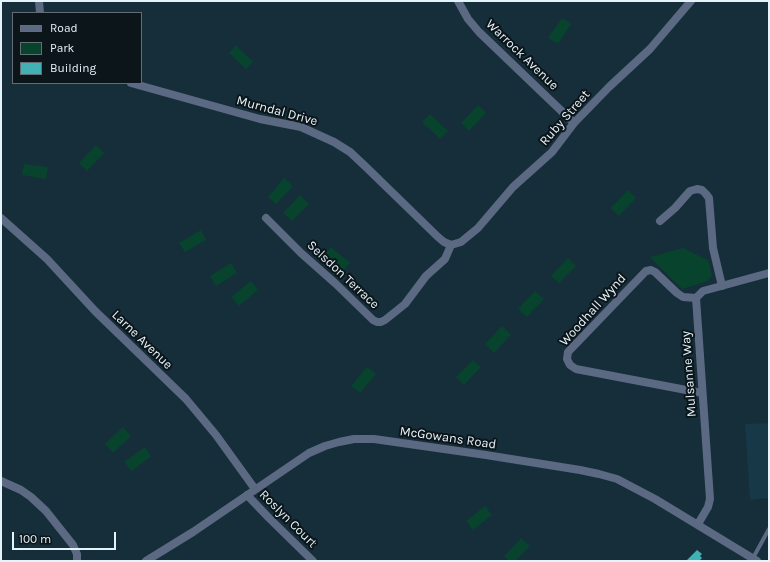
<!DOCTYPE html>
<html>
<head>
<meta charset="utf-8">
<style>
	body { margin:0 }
	#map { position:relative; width:770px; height:562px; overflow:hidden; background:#162e39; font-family:Karla,sans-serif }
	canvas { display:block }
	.frame { position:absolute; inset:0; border:2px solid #e5f3fa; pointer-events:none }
	.legend { position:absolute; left:12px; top:12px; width:130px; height:72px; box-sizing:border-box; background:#0b151a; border:1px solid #626e74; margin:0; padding:5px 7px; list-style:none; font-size:12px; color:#e5f3fa }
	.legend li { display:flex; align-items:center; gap:8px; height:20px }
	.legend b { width:20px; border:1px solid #626e74 }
	.scale { position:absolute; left:12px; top:532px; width:104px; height:18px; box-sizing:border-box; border:2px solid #e5f3fa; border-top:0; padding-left:5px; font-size:12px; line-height:14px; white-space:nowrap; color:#e5f3fa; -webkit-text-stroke:3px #0b151a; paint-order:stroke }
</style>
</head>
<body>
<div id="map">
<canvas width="770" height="562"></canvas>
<div class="frame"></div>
<ul class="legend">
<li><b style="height:5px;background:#5b6983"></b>Road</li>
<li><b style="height:11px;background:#07432d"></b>Park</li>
<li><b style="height:11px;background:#40b2b3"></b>Building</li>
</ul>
<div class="scale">100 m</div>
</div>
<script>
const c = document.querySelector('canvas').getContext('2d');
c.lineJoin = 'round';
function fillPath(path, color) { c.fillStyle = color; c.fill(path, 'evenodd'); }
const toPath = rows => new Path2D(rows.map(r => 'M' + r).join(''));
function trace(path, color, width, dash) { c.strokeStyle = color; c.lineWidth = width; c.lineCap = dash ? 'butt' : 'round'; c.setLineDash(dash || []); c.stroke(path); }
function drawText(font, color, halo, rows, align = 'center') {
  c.font = font + ' Karla,sans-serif'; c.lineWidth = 4; c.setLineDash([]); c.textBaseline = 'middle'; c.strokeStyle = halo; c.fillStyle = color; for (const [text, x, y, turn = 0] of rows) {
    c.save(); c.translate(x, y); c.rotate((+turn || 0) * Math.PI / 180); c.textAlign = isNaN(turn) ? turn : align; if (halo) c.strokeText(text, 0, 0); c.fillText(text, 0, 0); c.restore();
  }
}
fillPath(toPath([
	[769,423,769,498,750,500,745,424]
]), '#173846');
fillPath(toPath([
	[562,18,571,24,558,44,548,38],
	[236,45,253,62,246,69,229,53],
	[478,105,486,113,469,131,461,123],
	[430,114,448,131,440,139,422,122],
	[96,145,104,153,87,171,79,163],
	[24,164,48,167,46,179,22,175],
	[284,178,293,186,276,204,268,197],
	[628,190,636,198,619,216,611,208],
	[300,195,309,204,292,221,283,213],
	[201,230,206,240,185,252,179,243],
	[331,247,350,263,342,272,324,255],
	[683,248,708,260,712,275,708,281,682,289,650,257],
	[568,258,576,266,559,283,551,276],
	[231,263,237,273,216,286,210,276],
	[251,281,258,290,239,306,231,297],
	[535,291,544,299,527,317,518,309],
	[502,326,511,335,494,353,485,344],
	[473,360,481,367,464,385,456,377],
	[367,367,376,374,360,393,351,386],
	[123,427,131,436,113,453,105,444],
	[145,447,151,457,131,471,124,462],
	[485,506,492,515,473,530,466,521],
	[521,538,530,546,515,561,509,561,504,556]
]), '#07432d');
fillPath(toPath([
	[697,550,702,554,700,556,702,558,699,561,686,561]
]), '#40b2b3');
trace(toPath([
	[753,558,769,529]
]), '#5b6983', 4);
trace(toPath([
	[39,1,40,13],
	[458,1,468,19,479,32,574,123],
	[131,83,260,119,301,127,334,142,350,152,366,167,438,237,444,242,451,245],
	[1,218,47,259,95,311,186,399,216,435,255,489],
	[266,218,301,253,336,284,373,320,377,322,381,322,385,320,405,304,426,276,445,259,451,245],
	[660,221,675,208,690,191,697,189,702,190,706,194,709,198,713,248,722,286],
	[451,245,461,242,478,228,513,187,552,152,574,123,609,87,650,49,691,1],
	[696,298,683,297,677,293,655,272,651,270,646,271,568,352,567,359,570,365,576,369,702,393],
	[1,481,21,490,31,497,46,511,73,545,77,554,77,561],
	[247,495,269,518,313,561],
	[698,524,708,507,710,499,696,298,703,291,769,273],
	[146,561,193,532,309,453,325,446,339,442,354,439,374,439,486,455,580,470,599,474,617,479,655,499,757,561]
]), '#5b6983', 8);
drawText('13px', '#e5f3fa', '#0b151a', [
	["Warrock Avenue",522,55,44],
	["Murndal Drive",277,111,15],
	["Ruby Street",565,118,-49],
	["Selsdon Terrace",343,275,43],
	["Woodhall Wynd",593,310,-48],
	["Larne Avenue",142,340,44],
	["Mulsanne Way",689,374,-94],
	["McGowans Road",448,438,8],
	["Roslyn Court",288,519,45]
]);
</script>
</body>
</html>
